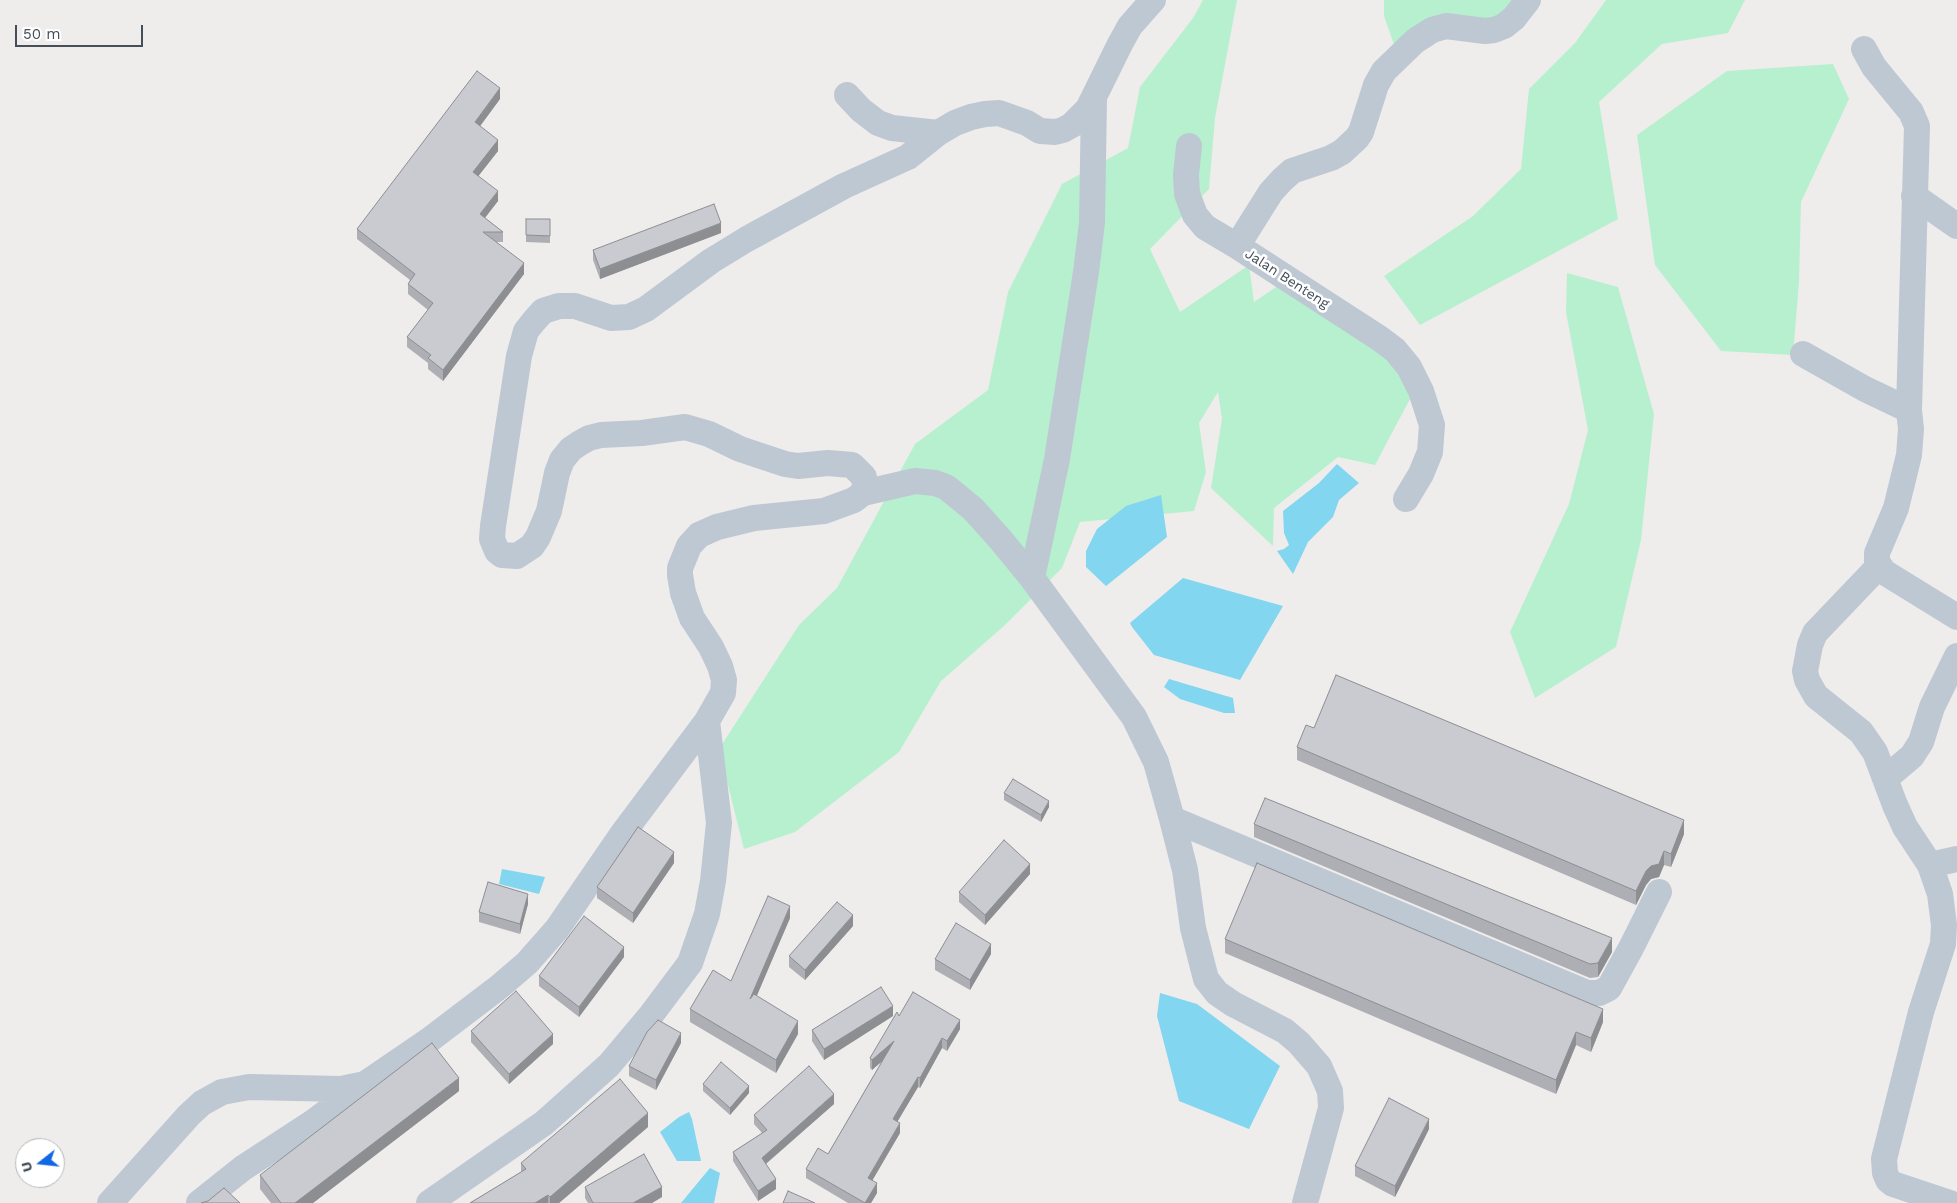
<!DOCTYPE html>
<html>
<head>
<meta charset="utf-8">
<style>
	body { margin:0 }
	#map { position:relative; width:1957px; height:1203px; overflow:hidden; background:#efecec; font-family:"Work Sans",sans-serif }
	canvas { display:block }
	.north { position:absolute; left:15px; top:1138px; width:50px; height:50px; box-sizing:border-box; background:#fff; border:1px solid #b4b9bd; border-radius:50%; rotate:254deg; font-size:14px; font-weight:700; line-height:20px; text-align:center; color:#444f5a }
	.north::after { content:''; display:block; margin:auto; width:18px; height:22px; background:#1168e4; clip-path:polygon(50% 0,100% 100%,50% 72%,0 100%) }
	.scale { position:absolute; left:15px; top:25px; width:128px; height:22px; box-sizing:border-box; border:2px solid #444f5a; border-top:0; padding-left:6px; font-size:15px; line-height:18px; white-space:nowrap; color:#444f5a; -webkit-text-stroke:4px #fff; paint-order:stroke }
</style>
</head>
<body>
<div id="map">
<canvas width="1957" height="1203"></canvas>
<div class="north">U</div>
<div class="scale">50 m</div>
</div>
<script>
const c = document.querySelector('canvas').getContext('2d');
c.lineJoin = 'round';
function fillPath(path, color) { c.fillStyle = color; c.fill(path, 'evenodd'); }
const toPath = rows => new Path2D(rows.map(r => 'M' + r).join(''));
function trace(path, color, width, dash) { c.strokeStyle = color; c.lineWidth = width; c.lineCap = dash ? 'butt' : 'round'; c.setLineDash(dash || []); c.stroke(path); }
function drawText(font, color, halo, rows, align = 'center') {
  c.font = font + ' "Work Sans",sans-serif'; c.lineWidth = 5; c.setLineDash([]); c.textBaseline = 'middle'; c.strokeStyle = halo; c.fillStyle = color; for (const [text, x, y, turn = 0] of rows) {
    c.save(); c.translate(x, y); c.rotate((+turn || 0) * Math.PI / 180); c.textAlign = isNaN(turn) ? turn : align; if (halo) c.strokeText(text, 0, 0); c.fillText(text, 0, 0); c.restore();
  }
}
fillPath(toPath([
	[1203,0,1237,0,1215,118,1209,189,1150,249,1180,312,1249,265,1254,302,1282,283,1396,361,1411,397,1375,465,1338,457,1274,508,1273,546,1211,488,1222,419,1218,392,1199,423,1206,472,1194,511,1080,522,1062,568,1004,626,941,681,899,752,795,832,744,849,719,749,799,625,837,588,915,444,988,390,1008,292,1062,184,1128,148,1140,87,1193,18],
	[1384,0,1538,0,1518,21,1454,18,1398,56,1384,16],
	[1606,0,1745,0,1728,33,1662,44,1599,102,1618,219,1420,325,1384,276,1473,216,1521,169,1529,89,1575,43],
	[1833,64,1849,99,1801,202,1799,282,1793,355,1721,351,1655,265,1637,135,1727,71],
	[1567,273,1618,287,1654,414,1641,540,1616,647,1535,698,1510,632,1569,504,1588,430,1566,312]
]), '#b7f0ce');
fillPath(toPath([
	[1337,464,1359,483,1339,500,1333,517,1308,542,1293,574,1277,551,1284,549,1289,545,1284,533,1283,511,1319,483],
	[1161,495,1167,537,1106,586,1086,567,1086,551,1097,529,1126,506],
	[1183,578,1283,606,1240,680,1154,655,1132,627,1130,623],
	[1169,679,1233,698,1235,713,1224,713,1180,699,1164,687],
	[502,869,545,877,539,894,499,884],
	[1160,993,1197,1004,1280,1066,1249,1129,1179,1101,1157,1016],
	[689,1112,692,1119,701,1161,677,1161,660,1132,679,1117],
	[710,1168,720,1173,714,1203,681,1203]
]), '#82d6ef');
trace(toPath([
	[1864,49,1874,67,1911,112,1917,126,1909,410,1911,429,1909,455,1896,508,1877,553,1877,562,1884,572,1957,617],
	[847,95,861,110,878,123,892,128,938,133],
	[1189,146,1186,175,1187,194,1195,215,1205,227,1237,246],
	[1914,196,1957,226],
	[1803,354,1865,389,1909,410],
	[863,493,915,481,935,483,946,487,956,495,973,509,1000,539,1032,578,1134,717,1156,762,1172,819,1185,870,1193,928,1206,979,1217,993,1233,1004,1285,1031,1299,1043,1319,1066,1330,1091,1331,1108,1305,1203],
	[1406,499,1421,474,1430,452,1432,425,1421,391,1409,367,1395,350,1379,338,1237,246,1271,192,1282,180,1292,171,1331,158,1342,152,1357,138,1361,132,1376,85,1384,71,1415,41,1432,30,1446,26,1485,31,1494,30,1504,26,1514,18,1528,0],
	[1879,566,1815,633,1810,645,1805,671,1807,680,1816,696,1861,732,1875,752,1895,805,1905,827,1930,865,1940,894,1944,925,1943,944,1921,1012,1884,1159,1885,1173,1888,1180,1893,1184,1950,1203],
	[1032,578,1057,459,1086,272,1092,223,1094,99],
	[1886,778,1912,756,1921,742,1932,707,1957,656],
	[1172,819,1587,993,1599,993,1609,988,1631,948,1659,892],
	[1930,865,1957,859],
	[110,1203,189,1115,202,1103,222,1092,249,1087,341,1089,365,1084,428,1041,499,987,527,963,557,929,623,833,707,721,723,693,724,680,720,666,711,647,692,618,683,593,680,575,680,568,689,546,699,535,717,527,754,518,824,511,854,500,863,493,865,485,864,477,852,465,828,463,798,466,785,464,740,449,709,434,685,427,642,433,601,435,589,438,580,443,571,449,562,460,557,473,549,511,538,537,532,546,517,556,502,555,497,551,492,539,493,526,519,356,526,331,534,321,543,311,559,306,575,306,611,318,629,317,646,309,711,261,747,239,844,186,908,157,938,133,955,123,971,117,985,114,999,113,1027,123,1040,131,1055,132,1063,130,1072,125,1088,109,1120,44,1130,26,1153,0],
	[199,1203,243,1168,312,1123,362,1086],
	[429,1203,544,1123,609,1065,651,1015,690,963,707,914,713,881,719,823,707,721]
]), '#bec8d3', 26);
fillPath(toPath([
	[500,99,480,126,498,151,478,176,498,201,485,218,503,232,503,242,497,242,524,274,443,381,428,369,428,363,407,347,407,337,428,310,408,294,408,284,410,280,357,239,357,229],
	[526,219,550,219,550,243,526,242],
	[721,233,600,279,593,260,593,250],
	[1314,728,1684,834,1671,867,1664,865,1659,877,1651,879,1646,885,1636,905,1297,760,1297,747],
	[1004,793,1049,807,1041,822,1004,800],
	[1254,824,1612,952,1598,977,1590,978,1254,837],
	[674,863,633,923,597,898,597,887],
	[1030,874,985,925,959,902,959,892],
	[528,904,520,934,479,922,479,912],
	[790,918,756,996,798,1034,776,1073,690,1022,690,1009,731,981],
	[853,926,805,980,789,967,789,956],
	[1225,939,1603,1022,1591,1052,1576,1045,1556,1094,1225,953],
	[991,954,970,990,935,970,935,959],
	[624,957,579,1017,539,986,539,976],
	[893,1016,824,1060,812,1041,812,1030],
	[899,1016,960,1029,947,1051,942,1048,920,1088,918,1087,897,1122,900,1133,872,1180,877,1193,871,1203,848,1203,806,1178,806,1169,828,1154,882,1061,872,1070,870,1068,870,1058],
	[471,1031,553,1044,509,1084,471,1042],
	[681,1043,656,1090,629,1076,629,1066],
	[703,1084,749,1093,730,1115,703,1091],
	[459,1091,313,1203,271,1203,260,1189,260,1175],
	[834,1104,766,1164,776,1189,758,1201,733,1161,733,1152,762,1133,754,1124,754,1115],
	[648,1127,559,1203,470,1203,521,1172,521,1163],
	[1429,1129,1395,1197,1355,1176,1355,1166],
	[585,1187,662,1197,652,1203,588,1203,585,1198]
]), '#adafb4');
fillPath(toPath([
	[500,88,500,99,475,133,475,122],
	[498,140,498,151,473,183,473,172],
	[498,191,498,201,480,224,480,214],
	[721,223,721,233,600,279,600,269],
	[524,263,524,274,443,381,443,370],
	[1049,801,1049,807,1041,822,1041,815],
	[1684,820,1684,834,1671,867,1671,854],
	[1664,851,1664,865,1659,877,1651,879,1646,885,1636,905,1636,891,1646,871],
	[674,852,674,863,633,923,633,913],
	[1030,864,1030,874,985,925,985,915],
	[528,894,528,904,520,934,520,924],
	[790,906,790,918,750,1012,750,999],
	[853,915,853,926,805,980,805,970],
	[1612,938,1612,952,1598,977,1598,963],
	[991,944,991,954,970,990,970,980],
	[624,947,624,957,579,1017,579,1007],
	[893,1006,893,1016,824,1060,824,1049],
	[1603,1009,1603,1022,1591,1052,1591,1038],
	[960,1020,960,1029,947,1051,947,1041],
	[798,1021,798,1034,776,1073,776,1060],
	[1576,1032,1576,1045,1556,1094,1556,1080],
	[681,1033,681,1043,656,1090,656,1080],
	[553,1034,553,1044,509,1084,509,1074],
	[942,1038,942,1048,920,1088,920,1078],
	[894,1041,894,1051,872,1070,872,1060],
	[918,1077,918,1087,893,1129,893,1119],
	[459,1078,459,1091,313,1203,295,1203],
	[749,1086,749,1093,730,1115,730,1108],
	[834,1094,834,1104,762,1167,762,1158],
	[648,1113,648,1127,559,1203,550,1203,550,1197],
	[1429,1119,1429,1129,1395,1197,1395,1186],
	[900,1123,900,1133,868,1188,868,1178],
	[776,1179,776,1189,758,1201,758,1191],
	[877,1183,877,1193,871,1203,865,1203],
	[662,1187,662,1197,652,1203,633,1203],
	[548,1195,548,1203,535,1203]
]), '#8d8e92');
const building = toPath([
	[477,71,500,88,475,122,498,140,473,172,498,191,480,214,503,232,483,232,524,263,443,370,428,358,431,355,407,337,433,303,408,284,415,274,357,229,477,71],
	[714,204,721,223,600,269,593,250,714,204],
	[526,219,550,219,550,236,526,235,526,219],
	[1336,675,1684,820,1671,854,1664,851,1659,864,1651,866,1646,871,1636,891,1297,747,1306,725,1314,728,1336,675],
	[1013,779,1049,801,1041,815,1004,793,1013,779],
	[1265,798,1612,938,1598,963,1590,964,1254,824,1265,798],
	[638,827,674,852,633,913,597,887,638,827],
	[1004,840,1030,864,985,915,959,892,1004,840],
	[1257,863,1603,1009,1591,1038,1576,1032,1556,1080,1225,939,1257,863],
	[488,882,528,894,520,924,479,912,488,882],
	[768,896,790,906,750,999,754,994,798,1021,776,1060,690,1009,713,970,731,981,768,896],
	[837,902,853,915,805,970,789,956,837,902],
	[584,916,624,947,579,1007,539,976,584,916],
	[956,923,991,944,970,980,935,959,956,923],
	[881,987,893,1006,824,1049,812,1030,881,987],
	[516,991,553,1034,509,1074,471,1031,516,991],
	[913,992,960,1020,947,1041,942,1038,920,1078,918,1077,893,1119,900,1123,868,1178,877,1183,865,1203,806,1169,818,1148,828,1154,894,1041,872,1060,870,1058,897,1012,899,1016,913,992],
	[658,1020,681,1033,656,1080,629,1066,647,1032,658,1020],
	[432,1043,459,1078,295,1203,281,1203,260,1175,432,1043],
	[721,1062,749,1086,730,1108,703,1084,721,1062],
	[809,1066,834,1094,762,1158,776,1179,758,1191,733,1152,767,1130,754,1115,809,1066],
	[620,1079,648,1113,550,1197,548,1195,535,1203,470,1203,526,1169,521,1163,620,1079],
	[1389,1098,1429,1119,1395,1186,1355,1166,1389,1098],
	[644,1154,662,1187,633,1203,593,1203,585,1187,644,1154],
	[224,1188,240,1203,201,1203,208,1201,224,1188],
	[788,1191,815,1203,783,1203,788,1191]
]);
fillPath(building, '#c9cbd1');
trace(building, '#8d8e92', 1);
drawText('14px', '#444f5a', '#fff', [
	["Jalan Benteng",1287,279,33]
]);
</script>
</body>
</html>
